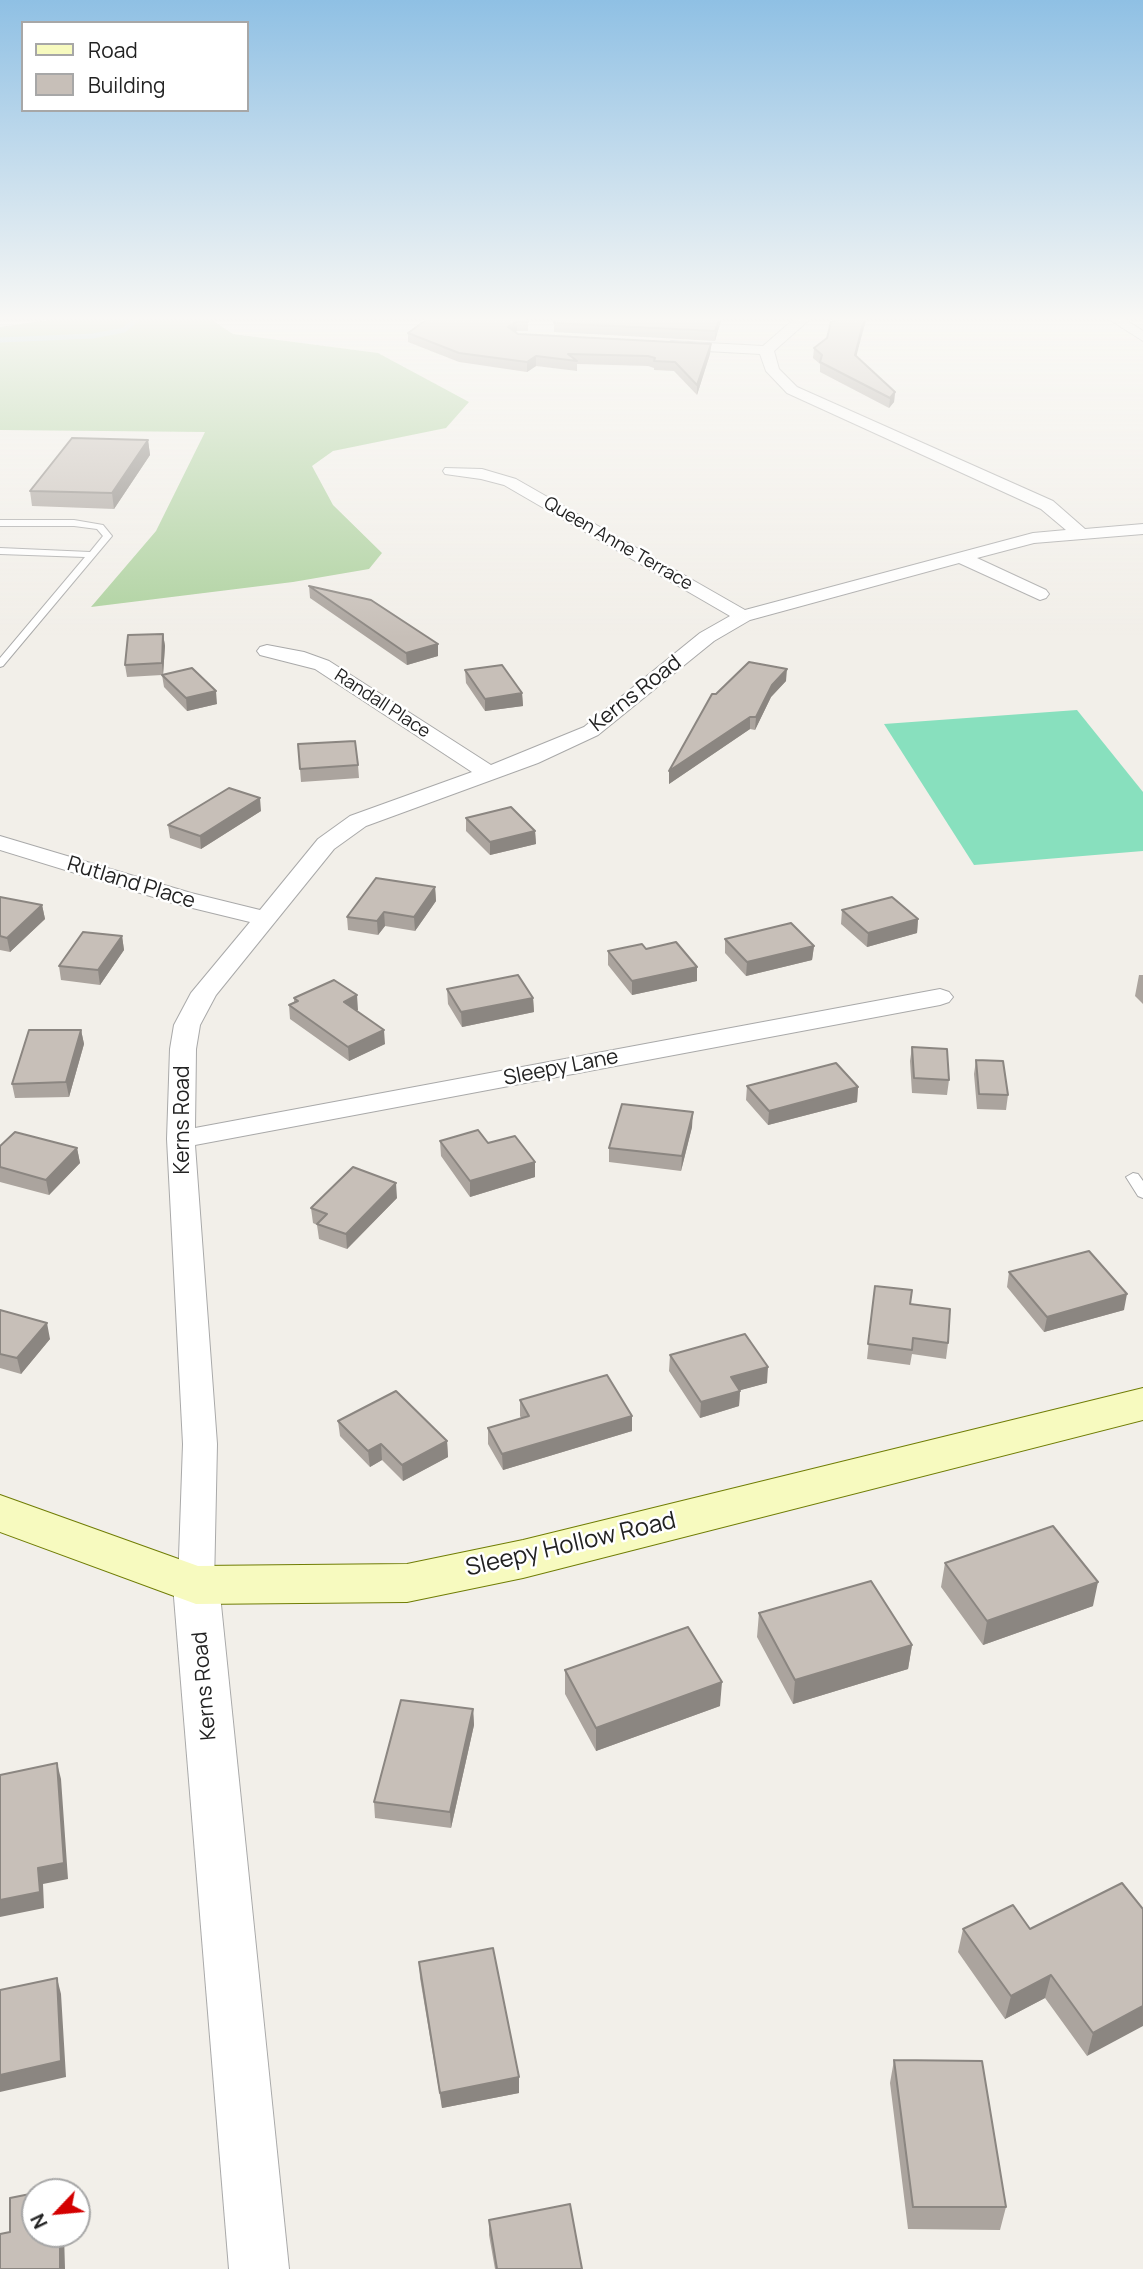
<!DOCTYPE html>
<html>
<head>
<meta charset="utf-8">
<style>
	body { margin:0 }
	#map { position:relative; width:1143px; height:2269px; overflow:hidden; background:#f2efe9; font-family:Manrope,sans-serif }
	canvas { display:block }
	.legend { position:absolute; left:21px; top:21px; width:228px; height:91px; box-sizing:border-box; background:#fff; border:2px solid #a7a7a7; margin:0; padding:9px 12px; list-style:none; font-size:21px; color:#222 }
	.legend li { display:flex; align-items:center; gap:14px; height:35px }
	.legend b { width:35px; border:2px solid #a7a7a7 }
	.north { position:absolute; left:21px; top:2178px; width:70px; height:70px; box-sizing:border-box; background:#fff; border:2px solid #a7a7a7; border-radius:50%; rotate:244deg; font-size:19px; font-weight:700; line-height:28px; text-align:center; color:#222 }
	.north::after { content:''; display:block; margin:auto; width:24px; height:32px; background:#d40000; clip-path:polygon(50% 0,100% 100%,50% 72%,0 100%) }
</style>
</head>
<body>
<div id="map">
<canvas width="1143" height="2269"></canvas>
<ul class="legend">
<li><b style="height:9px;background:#f7fabf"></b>Road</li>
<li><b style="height:19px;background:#c7bfb8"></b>Building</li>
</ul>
<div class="north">N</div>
</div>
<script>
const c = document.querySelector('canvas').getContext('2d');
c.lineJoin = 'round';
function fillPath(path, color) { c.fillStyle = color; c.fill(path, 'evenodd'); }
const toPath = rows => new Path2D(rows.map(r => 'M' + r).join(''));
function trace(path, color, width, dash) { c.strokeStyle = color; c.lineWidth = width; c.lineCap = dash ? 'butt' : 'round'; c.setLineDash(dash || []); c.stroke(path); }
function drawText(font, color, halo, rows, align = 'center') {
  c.font = font + ' Manrope,sans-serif'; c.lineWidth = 5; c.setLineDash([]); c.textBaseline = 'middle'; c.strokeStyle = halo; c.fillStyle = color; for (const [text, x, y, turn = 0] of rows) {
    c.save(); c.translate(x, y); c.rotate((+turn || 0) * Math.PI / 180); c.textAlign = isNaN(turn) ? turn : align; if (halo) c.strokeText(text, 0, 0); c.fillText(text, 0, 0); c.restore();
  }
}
fillPath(toPath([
	[49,320,212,320,233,334,378,353,469,402,446,428,333,451,312,466,333,505,382,553,369,569,293,582,91,607,156,531,205,432,0,430,0,327]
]), '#add19e');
fillPath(toPath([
	[1077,710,1143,792,1143,851,974,865,884,724]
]), '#88e0be');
trace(toPath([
	[0,340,93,336,124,330,136,320]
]), '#aad3df', 5);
const service = toPath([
	[0,520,74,520,103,525,112,536,3,666,0,667,0,658,85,557,0,554,0,548,90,552,103,536,97,529,74,526,0,526,0,520],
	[1133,1173,1138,1174,1143,1181,1143,1198,1138,1196,1126,1177,1133,1173]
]);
const minor = toPath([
	[793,320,809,320,774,351,779,369,797,387,1053,501,1085,529,1143,524,1143,534,1034,543,977,558,1046,590,1049,594,1046,598,1040,600,959,563,750,620,714,641,598,735,538,763,366,826,334,849,216,995,200,1025,196,1049,195,1128,940,989,949,992,953,997,949,1002,940,1005,195,1145,217,1444,214,1585,209,1595,196,1599,183,1595,178,1585,183,1444,167,1139,170,1049,174,1025,191,993,250,922,176,904,0,850,0,836,191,893,260,910,318,839,350,816,472,772,315,669,260,655,257,651,260,647,267,645,304,652,329,661,491,765,584,727,700,633,730,616,504,485,481,479,445,474,443,471,445,468,482,469,516,479,745,610,1033,533,1066,530,1041,509,787,393,766,371,760,354,671,349,664,345,671,341,763,346,793,320],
	[1110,320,1126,320,1143,331,1143,341,1110,320]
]);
const tertiary = toPath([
	[196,1568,212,1573,219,1585,289,2269,229,2269,173,1585,180,1573,196,1568]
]);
const secondary = toPath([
	[1143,1388,1143,1420,523,1578,407,1602,196,1604,0,1532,0,1495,198,1566,407,1564,523,1540,1143,1388]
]);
trace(service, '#a9a9a9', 2);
trace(minor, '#a9a9a9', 2);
trace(tertiary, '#a9a9a9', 2);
trace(secondary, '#707d05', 2);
fillPath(service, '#fff');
fillPath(minor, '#fff');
fillPath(tertiary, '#fff');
fillPath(secondary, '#f7fabf');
fillPath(toPath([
	[426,320,528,322,528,331,517,331,515,332,518,334,711,344,710,354,697,395,674,371,654,370,654,368,648,366,577,364,577,371,536,366,527,372,459,362,408,342,408,333],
	[721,320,715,341,554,332,554,323],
	[827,338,856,356,895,392,894,402,889,408,820,372,820,364,813,358,814,348],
	[148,440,150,455,114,509,32,506,30,491],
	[309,586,438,644,438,656,407,665,310,598],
	[163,634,165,646,163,675,217,704,187,711,164,687,162,675,127,677,125,665],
	[465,670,522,693,523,706,485,711,466,683],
	[786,681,771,697,755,730,750,729,669,784,716,694],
	[298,744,358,765,359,778,301,782],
	[261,811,201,849,170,838,168,825],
	[466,818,535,831,536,844,490,855,466,831],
	[435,887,436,901,415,931,385,926,378,935,348,930,347,917],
	[0,897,42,905,45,919,10,952,0,950],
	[842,910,918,919,917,933,867,947,841,924],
	[122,936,124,950,100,985,61,980,59,966],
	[725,939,814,946,812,960,746,976,725,953],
	[646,949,697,981,632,995,608,965,608,951],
	[1139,975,1143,975,1143,1004,1135,996],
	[447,989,533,998,534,1012,462,1027,448,1004],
	[294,998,358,1010,356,1011,385,1044,349,1061,290,1019,289,1005,294,1002],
	[81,1030,84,1044,69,1097,15,1098,12,1084],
	[912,1047,949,1080,947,1095,912,1093,910,1061],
	[976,1060,1008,1095,1006,1110,977,1109,974,1074],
	[747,1086,858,1087,857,1102,768,1125,746,1100],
	[692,1127,681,1171,609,1162,609,1148],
	[440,1141,488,1143,535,1162,535,1177,470,1197,441,1156],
	[0,1146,77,1148,80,1163,49,1195,0,1182],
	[397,1198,347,1249,319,1239,317,1225,313,1223,311,1208],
	[1009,1272,1124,1310,1044,1332,1007,1287],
	[875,1286,910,1304,948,1343,946,1359,912,1354,910,1365,867,1359],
	[0,1310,50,1339,21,1374,0,1368],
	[670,1355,767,1383,740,1390,739,1406,700,1418,669,1371],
	[520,1400,632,1416,632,1431,503,1470,488,1444,488,1428,521,1418,520,1416],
	[338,1421,447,1441,448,1457,403,1481,382,1460,370,1467,340,1436],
	[945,1563,1093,1606,983,1645,941,1587],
	[759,1613,912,1645,908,1669,793,1704,757,1637],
	[565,1670,720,1706,596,1751,565,1694],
	[473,1709,474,1725,451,1828,375,1818,374,1802],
	[1143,1909,1087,2056,1045,1998,1005,2019,958,1952,963,1929,1030,1929],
	[419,1962,519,2077,519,2093,442,2108,420,1978],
	[894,2060,1006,2207,1000,2230,908,2229,890,2083],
	[489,2220,582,2269,495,2269,489,2235]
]), '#aba49e');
fillPath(toPath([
	[719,320,721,320,715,341,715,331],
	[864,320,866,320,854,365,855,355],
	[517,321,517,331,509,336,508,327],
	[711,344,710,354,697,395,697,385],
	[536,356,536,366,527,372,527,362],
	[895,392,894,402,889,408,890,398],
	[148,440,150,455,114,509,112,493],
	[163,634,165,646,163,675,162,663],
	[438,644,438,656,407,665,406,653],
	[787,669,786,681,771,697,755,730,756,717,772,685],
	[216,691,217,704,187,711,186,698],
	[522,693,523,706,485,711,485,699],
	[750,717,750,729,669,784,669,771],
	[260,798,261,811,201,849,200,836],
	[535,831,536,844,490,855,490,842],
	[435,887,436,901,415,931,414,917],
	[42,905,45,919,10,952,7,938],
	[384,912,385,926,378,935,377,921],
	[918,919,917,933,867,947,868,933],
	[122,936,124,950,100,985,98,970],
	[814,946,812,960,746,976,747,962],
	[697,967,697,981,632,995,632,981],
	[357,995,358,1010,345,1016,344,1002],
	[533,998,534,1012,462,1027,461,1012],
	[81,1030,84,1044,69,1097,66,1082],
	[384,1030,385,1044,349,1061,348,1047],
	[858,1087,857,1102,768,1125,769,1111],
	[693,1112,692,1127,681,1171,682,1156],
	[77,1148,80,1163,49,1195,46,1180],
	[535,1162,535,1177,470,1197,470,1181],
	[396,1183,397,1198,347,1249,346,1234],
	[1127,1294,1124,1310,1044,1332,1047,1317],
	[47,1323,50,1339,21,1374,17,1358],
	[768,1367,767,1383,730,1393,731,1377],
	[740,1391,739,1406,700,1418,701,1402],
	[632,1416,632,1431,503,1470,502,1454],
	[447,1441,448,1457,403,1481,402,1465],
	[381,1444,382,1460,370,1467,368,1451],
	[1098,1582,1093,1606,983,1645,987,1621],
	[912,1645,908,1669,793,1704,795,1680],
	[722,1682,720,1706,596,1751,596,1728],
	[473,1709,474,1725,451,1828,450,1812],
	[57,1763,61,1779,68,1879,43,1884,44,1908,0,1917,0,1900,38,1868],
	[1051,1975,1045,1998,1005,2019,1011,1996],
	[57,1978,61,1994,66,2077,0,2092,0,2075],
	[1143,2006,1143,2026,1087,2056,1093,2033],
	[519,2077,519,2093,442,2108,440,2093],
	[60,2234,64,2234,65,2269,60,2269]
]), '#8b8681');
const building = toPath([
	[426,320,526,320,528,322,517,321,508,327,518,334,711,344,697,385,675,362,654,361,655,358,648,356,568,354,577,361,536,356,527,362,459,353,408,333,426,320],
	[555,320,719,320,715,331,554,323,555,320],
	[836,320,864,320,855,355,895,392,890,398,820,362,822,355,814,348,827,338,831,322,836,320],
	[72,438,148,440,112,493,30,491,72,438],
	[309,586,371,600,438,644,406,653,309,586],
	[163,634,162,663,125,665,128,635,163,634],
	[749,662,787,669,772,685,756,717,750,717,669,771,712,694,716,694,749,662],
	[502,665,522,693,485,699,465,670,502,665],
	[192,668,216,691,186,698,162,675,192,668],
	[355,741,358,765,300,769,298,744,355,741],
	[229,788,260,798,200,836,168,825,229,788],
	[511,807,535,831,490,842,466,818,511,807],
	[376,878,435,887,414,917,384,912,377,921,347,917,376,878],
	[0,897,42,905,7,938,0,936,0,897],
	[892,897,918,919,868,933,842,910,892,897],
	[791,923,814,946,747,962,725,939,791,923],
	[83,932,122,936,98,970,59,966,83,932],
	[676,942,697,967,632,981,608,951,642,944,646,949,676,942],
	[518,975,533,998,461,1012,447,989,518,975],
	[334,980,357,995,344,1002,384,1030,348,1047,289,1005,298,1001,294,998,334,980],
	[29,1030,81,1030,66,1082,12,1084,29,1030],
	[912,1047,947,1049,949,1080,914,1078,912,1047],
	[976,1060,1003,1061,1008,1095,979,1094,976,1060],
	[836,1063,858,1087,769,1111,747,1086,836,1063],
	[622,1104,693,1112,682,1156,609,1148,622,1104],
	[478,1130,488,1143,515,1136,535,1162,470,1181,440,1141,478,1130],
	[15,1132,77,1148,46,1180,0,1167,0,1146,15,1132],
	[353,1167,396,1183,346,1234,317,1224,327,1214,311,1208,353,1167],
	[1089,1251,1127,1294,1047,1317,1009,1272,1089,1251],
	[875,1286,912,1290,910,1304,950,1309,948,1343,913,1338,912,1350,868,1344,875,1286],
	[0,1310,47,1323,17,1358,0,1354,0,1310],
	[745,1334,768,1367,731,1377,740,1391,701,1402,670,1355,745,1334],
	[607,1375,632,1416,502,1454,488,1428,529,1416,520,1400,607,1375],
	[396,1391,447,1441,402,1465,381,1444,368,1451,338,1421,396,1391],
	[1053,1526,1098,1582,987,1621,945,1563,1053,1526],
	[871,1581,912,1645,795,1680,759,1613,871,1581],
	[688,1627,722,1682,596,1728,565,1670,688,1627],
	[401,1700,473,1709,450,1812,374,1802,401,1700],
	[57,1763,64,1863,38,1868,40,1892,0,1900,0,1775,57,1763],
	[1122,1883,1143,1909,1143,2006,1093,2033,1051,1975,1011,1996,963,1929,1013,1905,1030,1929,1122,1883],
	[493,1948,519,2077,440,2093,419,1962,493,1948],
	[57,1978,61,2061,0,2075,0,1990,57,1978],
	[894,2060,982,2061,1006,2207,913,2207,894,2060],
	[59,2188,59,2192,40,2192,59,2188],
	[35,2193,35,2234,60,2234,60,2269,0,2269,0,2234,10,2232,10,2198,35,2193],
	[570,2204,582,2269,497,2269,489,2220,570,2204]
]);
fillPath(building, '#c7bfb8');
trace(building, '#8b8681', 2);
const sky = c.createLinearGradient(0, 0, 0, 638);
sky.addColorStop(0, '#8fc0e4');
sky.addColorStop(0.5, '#f9f8f5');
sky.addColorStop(1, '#f9f8f500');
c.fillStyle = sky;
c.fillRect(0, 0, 1143, 638);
drawText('18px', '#222', '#fff', [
	["Queen Anne Terrace",618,544,30],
	["Randall Place",382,704,33]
]);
drawText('21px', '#222', '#fff', [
	["Kerns Road",636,694,-38],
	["Rutland Place",131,883,17],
	["Sleepy Lane",561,1068,-11],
	["Kerns Road",183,1120,-90],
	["Kerns Road",205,1686,-95]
]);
drawText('24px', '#222', '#fff', [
	["Sleepy Hollow Road",571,1545,-13]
]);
</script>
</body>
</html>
